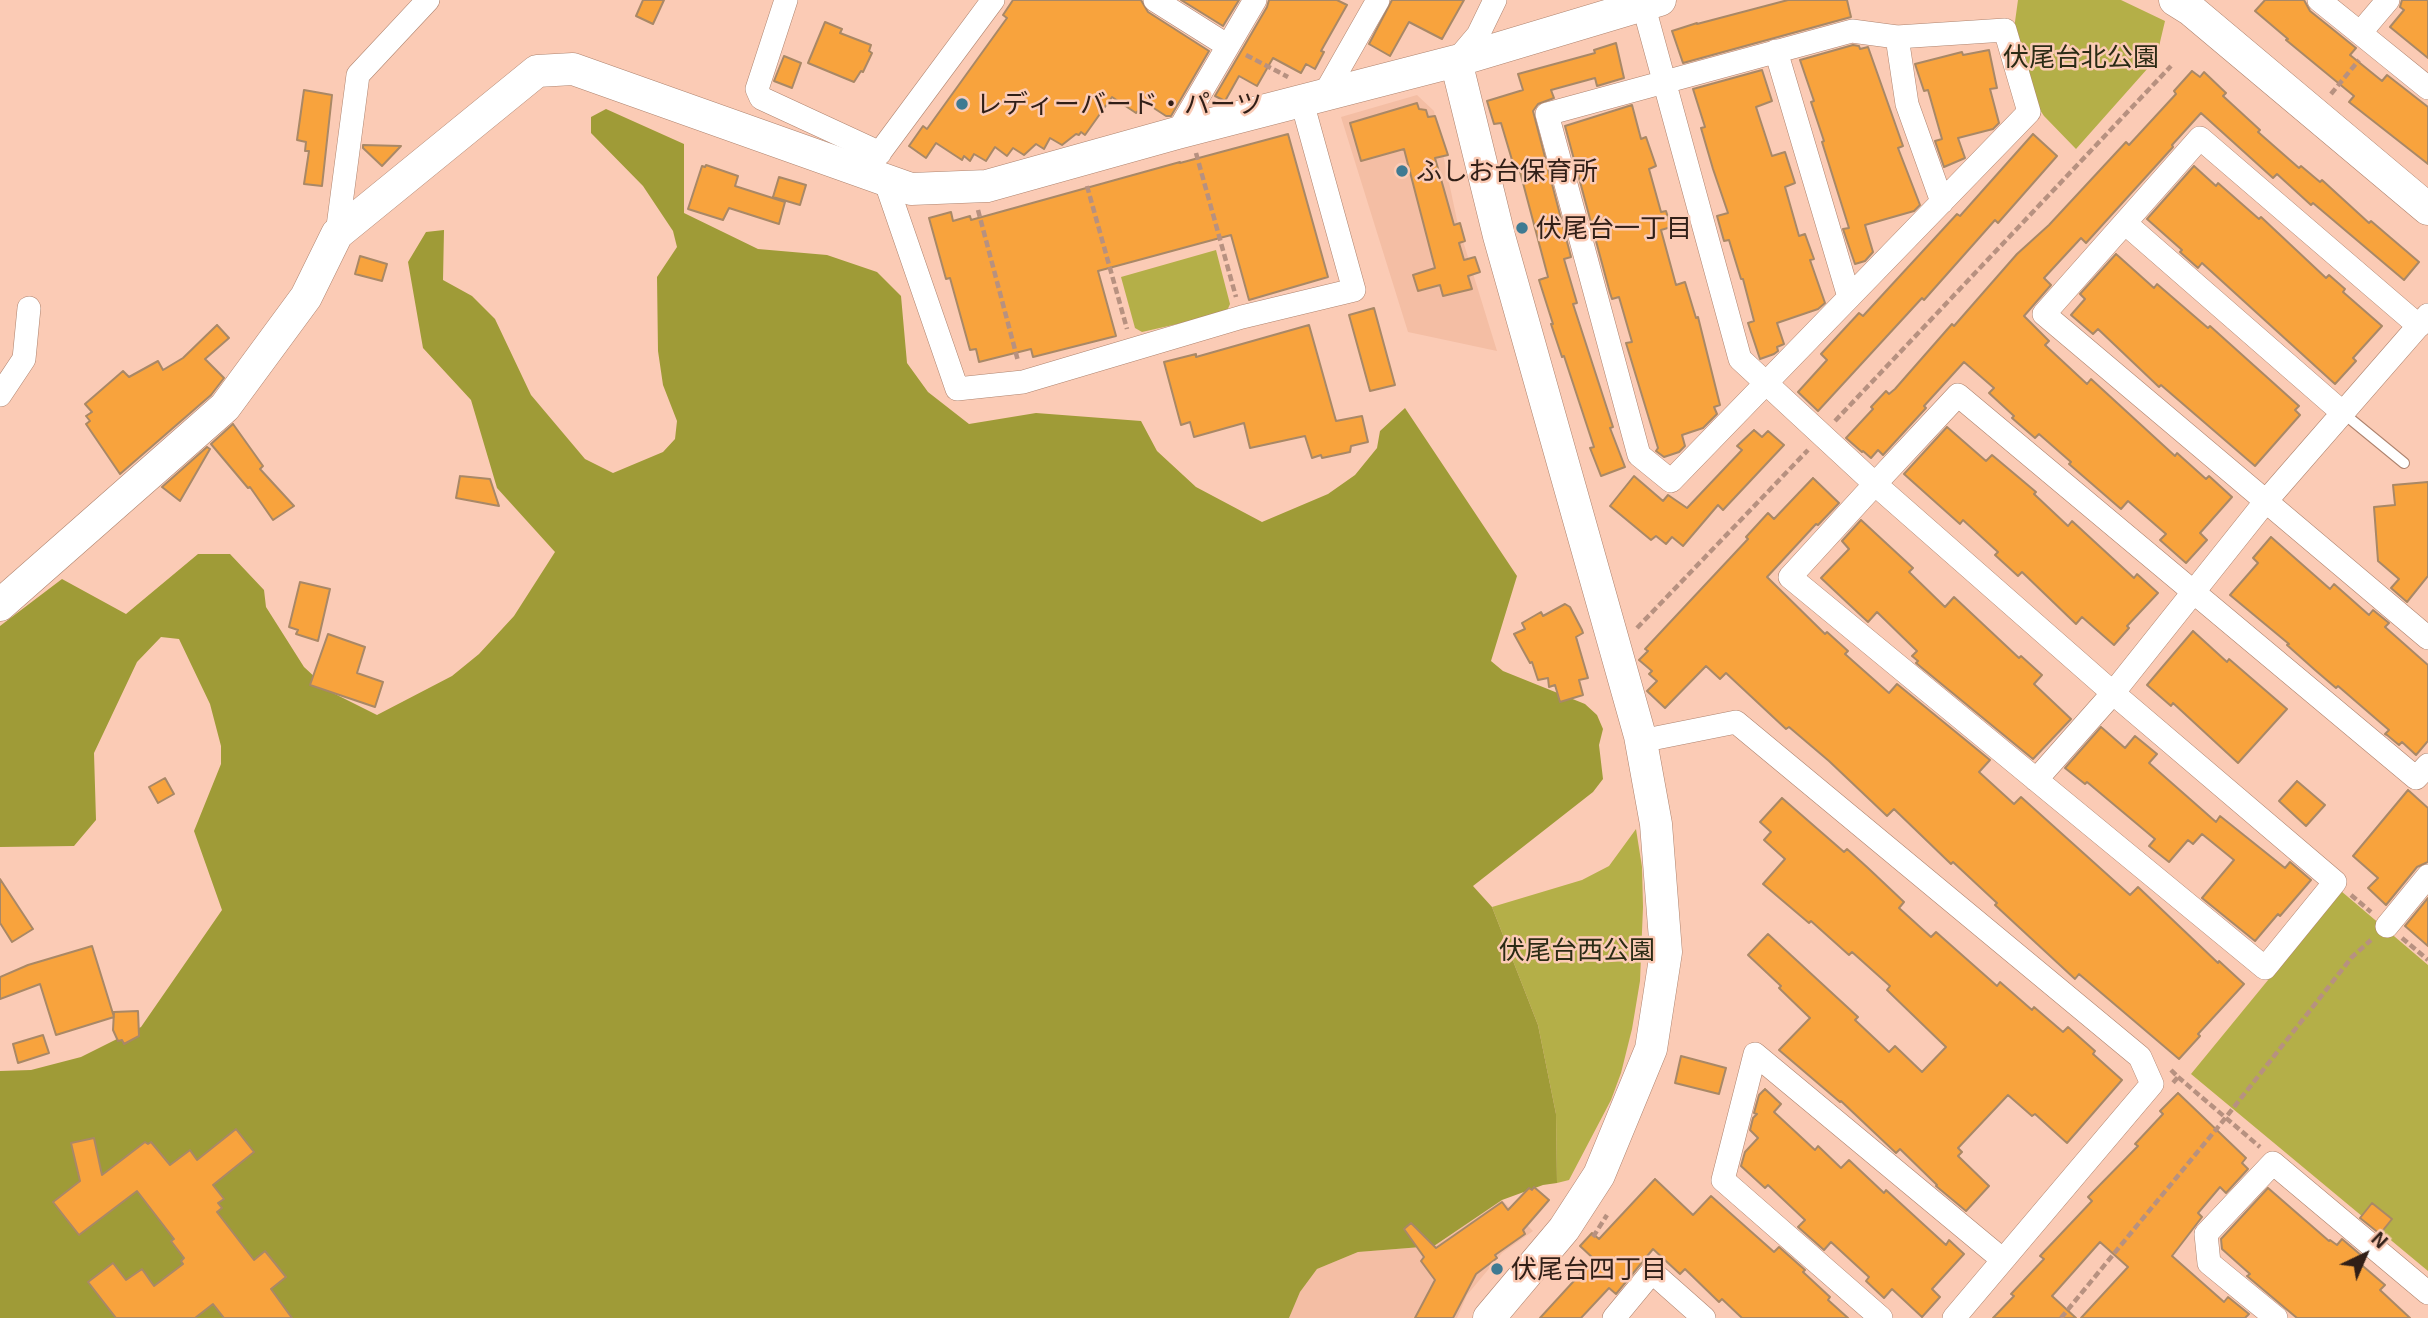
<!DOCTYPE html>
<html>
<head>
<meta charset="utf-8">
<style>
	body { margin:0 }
	#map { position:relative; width:2428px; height:1318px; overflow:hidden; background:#fbcbb5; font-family:"Exo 2",sans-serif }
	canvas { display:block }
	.north { position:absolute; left:2330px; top:1220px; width:70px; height:70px; -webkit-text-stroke:5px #fbcbb5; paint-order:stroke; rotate:44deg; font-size:19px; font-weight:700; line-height:28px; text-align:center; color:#311f17 }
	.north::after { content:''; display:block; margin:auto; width:24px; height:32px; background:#311f17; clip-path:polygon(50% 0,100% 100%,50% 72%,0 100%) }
</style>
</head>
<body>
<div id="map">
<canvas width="2428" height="1318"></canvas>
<div class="north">N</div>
</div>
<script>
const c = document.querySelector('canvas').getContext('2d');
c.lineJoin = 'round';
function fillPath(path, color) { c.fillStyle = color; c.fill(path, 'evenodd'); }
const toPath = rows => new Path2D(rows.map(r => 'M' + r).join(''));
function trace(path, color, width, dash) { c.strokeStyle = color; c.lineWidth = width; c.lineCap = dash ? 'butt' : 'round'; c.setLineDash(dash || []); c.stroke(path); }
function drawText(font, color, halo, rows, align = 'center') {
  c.font = font + ' "Exo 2","Noto Sans JP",sans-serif'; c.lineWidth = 5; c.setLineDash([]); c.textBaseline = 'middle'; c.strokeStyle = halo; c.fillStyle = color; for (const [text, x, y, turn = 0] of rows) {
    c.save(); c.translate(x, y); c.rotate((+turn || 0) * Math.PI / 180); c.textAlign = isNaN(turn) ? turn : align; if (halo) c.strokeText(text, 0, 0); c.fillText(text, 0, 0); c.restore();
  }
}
fillPath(toPath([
	[1417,95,1434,111,1458,225,1497,351,1408,332,1341,117],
	[1502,1200,1533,1231,1502,1253,1467,1295,1457,1318,1289,1318,1300,1292,1317,1269,1358,1252,1434,1246]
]), '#f4bea4');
fillPath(toPath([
	[2018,0,2121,0,2165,21,2156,59,2076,149,2044,116,2034,101,2014,29],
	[1216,250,1230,304,1226,313,1142,332,1135,328,1121,277],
	[1636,829,1642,867,1643,907,1640,981,1632,1029,1621,1073,1611,1100,1569,1180,1557,1183,1556,1114,1538,1025,1492,907,1582,880,1609,866],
	[2341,891,2428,965,2428,1271,2191,1074]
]), '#b4af48');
fillPath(toPath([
	[606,109,684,144,684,213,758,249,827,255,877,272,901,296,907,363,928,392,969,424,1036,413,1141,421,1157,451,1196,487,1262,522,1328,494,1355,475,1377,448,1380,431,1405,408,1517,576,1491,661,1503,671,1585,704,1597,715,1603,729,1599,745,1603,779,1593,792,1473,886,1492,907,1538,1025,1556,1114,1557,1183,1543,1185,1502,1200,1434,1246,1358,1252,1317,1269,1300,1292,1289,1318,0,1318,0,1071,31,1070,81,1057,141,1027,222,910,194,831,221,764,221,746,210,704,179,639,161,637,137,662,94,753,96,820,74,846,0,847,0,626,62,579,126,614,198,554,230,554,264,590,266,607,304,667,331,692,377,715,452,676,479,654,514,616,555,552,497,488,471,400,423,348,408,262,426,232,444,230,443,280,472,296,495,319,531,395,585,459,613,473,663,452,675,439,677,421,663,385,658,351,657,277,677,247,673,231,643,186,591,133,591,117]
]), '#9f9b37');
const building = toPath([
	[643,0,664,0,653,24,636,16,643,0],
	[1013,0,1141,0,1148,12,1209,51,1171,116,1166,116,1146,103,1136,113,1112,97,1085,135,1081,132,1079,135,1076,134,1062,145,1050,138,1044,149,1036,144,1024,155,1013,148,1007,156,995,147,986,161,974,154,970,161,964,156,962,160,936,143,926,158,909,146,923,126,927,129,1007,18,1003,15,1013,0],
	[1181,0,1239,0,1223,26,1181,0],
	[1269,0,1337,0,1347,5,1321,51,1324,52,1315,69,1306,64,1301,73,1273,58,1257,86,1239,76,1225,101,1215,96,1267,7,1269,0],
	[1392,0,1464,0,1442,39,1409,22,1390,56,1369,44,1392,0],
	[1788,0,1847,0,1851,17,1683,63,1672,31,1697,23,1697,24,1788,0],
	[2265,0,2304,0,2310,11,2356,48,2350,55,2382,81,2387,75,2428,107,2428,164,2349,102,2354,96,2286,40,2288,39,2255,11,2265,0],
	[2402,0,2428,0,2428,58,2390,27,2404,10,2400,7,2402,0],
	[825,22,842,29,840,33,871,45,869,51,872,53,863,72,861,71,854,82,808,63,825,22],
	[1616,43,1624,78,1597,86,1595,78,1551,90,1554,98,1538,104,1533,111,1571,257,1564,259,1577,303,1573,304,1613,427,1610,428,1625,467,1601,476,1590,448,1594,447,1564,356,1562,357,1551,324,1553,324,1539,280,1548,277,1519,168,1515,170,1501,123,1494,124,1487,101,1523,90,1518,74,1595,53,1594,50,1616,43],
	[1853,45,1859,46,1860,49,1868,47,1903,146,1898,148,1920,205,1914,211,1865,225,1873,252,1865,261,1855,264,1843,229,1849,228,1822,142,1824,141,1811,102,1814,101,1800,60,1853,45],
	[1989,50,1997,88,1990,89,1999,123,1993,129,1958,138,1965,158,1944,167,1935,141,1942,139,1928,90,1924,91,1915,64,1962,52,1963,55,1989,50],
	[784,56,801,63,792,88,774,81,784,56],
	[1762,70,1772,101,1756,107,1772,156,1785,152,1795,183,1785,187,1799,236,1805,234,1814,259,1810,260,1825,303,1818,309,1777,323,1784,344,1777,347,1778,351,1774,354,1760,359,1748,323,1754,321,1743,279,1741,279,1729,240,1724,241,1717,216,1728,213,1713,169,1701,128,1705,127,1693,89,1762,70],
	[2192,71,2200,77,2204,72,2226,93,2223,96,2260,130,2258,132,2299,168,2301,166,2320,182,2322,180,2369,223,2371,221,2419,262,2404,280,2313,203,2311,205,2277,174,2273,178,2201,113,2172,145,2173,147,2086,243,2081,238,2044,278,2051,285,2024,316,2049,341,2045,345,2087,384,2091,379,2175,456,2177,453,2206,479,2209,476,2232,497,2200,533,2207,540,2186,563,2160,540,2166,534,2128,501,2121,509,2069,464,2071,462,2039,434,2035,438,2012,418,2014,416,1989,393,1994,388,1964,362,1924,406,1926,408,1883,455,1878,450,1871,458,1863,451,1862,452,1846,438,1873,409,1871,407,1886,391,1889,394,1895,389,1952,324,1954,326,2017,254,2049,225,2126,142,2129,145,2176,94,2174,91,2192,71],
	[304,90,332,95,322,186,304,184,309,151,305,151,306,142,297,140,304,90],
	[1417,103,1419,109,1426,110,1428,117,1435,116,1448,155,1435,158,1454,225,1460,223,1465,241,1459,243,1464,260,1475,257,1480,272,1468,276,1472,289,1443,296,1440,285,1418,291,1413,275,1435,268,1404,149,1361,161,1350,123,1417,103],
	[1632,105,1641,139,1646,137,1656,166,1649,169,1661,212,1666,211,1671,227,1661,230,1676,285,1685,282,1696,318,1698,317,1720,405,1714,407,1717,414,1703,428,1682,435,1685,446,1679,452,1664,457,1656,451,1658,448,1626,343,1632,342,1619,297,1612,299,1610,293,1565,126,1632,105],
	[1288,134,1328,277,1249,300,1231,235,1098,271,1116,336,1033,357,1031,349,979,362,976,349,970,350,950,278,946,279,929,218,951,212,953,221,970,216,971,220,1180,162,1180,163,1288,134],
	[2033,134,2057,156,1998,223,1995,220,1924,300,1922,298,1818,411,1798,392,1827,360,1821,354,1859,313,1863,316,1957,214,1960,216,2033,134],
	[363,145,401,146,382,166,363,148,363,145],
	[706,165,738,176,735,186,785,202,779,224,729,208,723,220,688,209,702,166,705,167,706,165],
	[2194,166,2216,186,2218,183,2259,219,2261,217,2326,278,2329,275,2345,289,2343,292,2382,326,2353,358,2356,361,2335,384,2202,263,2198,268,2180,252,2182,250,2147,219,2194,166],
	[779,177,806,185,800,205,773,197,779,177],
	[2116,254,2154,288,2157,284,2208,328,2210,326,2299,406,2295,410,2300,415,2255,466,2161,385,2159,387,2098,329,2093,334,2071,315,2085,299,2080,294,2116,254],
	[360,256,387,264,382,281,355,274,360,256],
	[1374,308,1395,385,1370,391,1349,315,1374,308],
	[217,325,229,338,205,359,224,378,211,395,120,474,86,424,90,421,86,416,92,412,85,404,123,371,129,377,158,361,163,370,183,358,217,325],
	[1309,325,1336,421,1362,416,1368,442,1351,446,1350,452,1322,458,1321,455,1312,458,1305,436,1250,448,1244,423,1194,437,1190,422,1181,425,1164,362,1196,354,1196,357,1309,325],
	[233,424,263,466,260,469,294,506,273,520,250,487,248,488,211,444,233,424],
	[1947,427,1986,461,1992,455,2036,492,2034,494,2068,526,2072,521,2134,578,2137,574,2158,593,2127,626,2129,628,2114,645,2082,617,2076,624,2022,572,2018,576,1995,555,1998,552,1963,520,1960,524,1904,474,1947,427],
	[1754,430,1762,437,1768,431,1784,445,1723,510,1718,505,1683,546,1672,537,1666,544,1656,536,1651,540,1610,506,1634,476,1663,501,1668,495,1687,508,1742,450,1737,446,1754,430],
	[207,447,210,449,180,501,162,487,207,447],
	[460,476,490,479,499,506,456,498,460,476],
	[1813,478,1839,503,1818,525,1816,524,1767,577,1825,634,1827,632,1848,651,1845,654,1889,693,1897,684,1990,760,1979,772,2014,804,2021,797,2130,895,2138,887,2218,963,2219,961,2244,984,2198,1034,2200,1036,2179,1059,2079,974,2075,979,1995,905,1997,903,1953,862,1951,864,1894,809,1887,816,1829,761,1789,727,1786,729,1726,673,1720,679,1706,666,1665,708,1647,691,1657,681,1649,674,1652,671,1639,660,1648,651,1645,649,1748,539,1746,537,1768,513,1774,519,1813,478],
	[2428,482,2428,576,2407,602,2391,588,2399,579,2378,561,2374,507,2395,505,2393,485,2428,482],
	[1861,520,1913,568,1909,572,1945,607,1954,597,2019,658,2021,656,2042,675,2034,684,2071,719,2033,759,1916,663,1918,661,1912,656,1917,651,1877,612,1868,622,1821,578,1849,549,1842,541,1861,520],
	[2271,537,2330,589,2334,584,2369,615,2373,610,2389,623,2385,627,2428,665,2428,741,2416,755,2402,742,2399,745,2387,735,2385,734,2389,730,2338,686,2336,688,2315,670,2287,645,2289,644,2230,595,2258,563,2253,558,2271,537],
	[300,582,330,589,318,641,296,634,298,630,289,627,300,582],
	[1565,604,1570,607,1582,630,1583,633,1576,637,1588,678,1579,680,1583,695,1560,702,1555,685,1549,687,1548,678,1538,680,1532,662,1530,663,1514,634,1525,629,1522,623,1541,612,1543,616,1565,604],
	[2193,631,2227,662,2229,659,2287,709,2238,763,2173,703,2171,706,2147,685,2193,631],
	[328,634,365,647,357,673,383,682,375,707,310,685,328,634],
	[2101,727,2125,748,2135,736,2157,754,2149,763,2216,822,2220,816,2285,868,2290,862,2311,880,2280,916,2278,914,2255,941,2202,898,2234,860,2202,834,2193,844,2188,840,2169,862,2149,846,2155,839,2087,782,2085,784,2065,768,2101,727],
	[165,778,174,794,158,803,149,787,165,778],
	[2297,781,2325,805,2306,826,2279,801,2297,781],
	[2408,790,2428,808,2428,862,2417,867,2386,905,2368,888,2378,878,2353,856,2408,790],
	[1782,798,1844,852,1847,849,1868,868,1904,902,1899,908,1931,937,1936,932,1997,986,2000,982,2032,1010,2034,1007,2063,1032,2068,1027,2095,1051,2093,1054,2122,1080,2067,1143,2035,1114,2032,1116,2008,1095,1958,1148,1962,1152,1958,1156,1989,1186,1966,1211,1936,1186,1937,1185,1900,1149,1896,1153,1841,1101,1840,1102,1779,1050,1810,1018,1779,988,1781,986,1748,955,1768,934,1858,1017,1855,1020,1889,1052,1895,1046,1922,1072,1946,1047,1887,990,1890,986,1852,952,1849,955,1811,921,1809,923,1763,884,1785,859,1764,840,1771,832,1760,822,1782,798],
	[0,879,33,929,12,942,0,923,0,879],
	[2428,898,2428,946,2405,926,2428,898],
	[92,946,114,1017,56,1035,40,984,0,999,0,977,28,965,92,946],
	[138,1011,139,1036,124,1044,122,1040,118,1041,113,1030,114,1012,138,1011],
	[43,1035,49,1053,18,1063,13,1044,43,1035],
	[1681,1056,1726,1068,1719,1094,1675,1083,1681,1056],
	[1765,1089,1781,1104,1774,1112,1815,1150,1818,1146,1841,1168,1849,1160,1884,1193,1886,1190,1946,1245,1949,1240,1964,1254,1932,1289,1940,1297,1922,1317,1892,1289,1884,1298,1866,1281,1869,1277,1831,1242,1824,1250,1798,1227,1805,1220,1768,1185,1765,1188,1741,1166,1745,1152,1758,1138,1750,1130,1753,1118,1757,1114,1754,1113,1759,1095,1765,1089],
	[2178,1093,2246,1158,2242,1163,2248,1169,2226,1193,2220,1187,2198,1213,2202,1217,2172,1256,2224,1302,2228,1297,2249,1314,2245,1318,2081,1318,2128,1267,2100,1242,2052,1296,2076,1318,1993,1318,2014,1296,2011,1294,2044,1259,2040,1256,2092,1201,2088,1197,2138,1146,2135,1144,2163,1114,2160,1111,2178,1093],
	[236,1129,254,1152,213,1185,224,1199,218,1203,222,1208,217,1212,254,1260,265,1251,286,1277,271,1289,292,1318,224,1318,213,1304,195,1318,116,1318,88,1282,113,1263,126,1280,142,1269,154,1286,183,1264,181,1261,184,1258,171,1241,174,1239,137,1191,79,1235,53,1202,80,1181,71,1143,94,1138,102,1175,145,1142,148,1144,151,1142,170,1165,190,1150,197,1160,236,1129],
	[1655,1179,1693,1215,1711,1196,1774,1252,1779,1247,1805,1270,1803,1272,1830,1297,1828,1300,1848,1318,1742,1318,1722,1299,1719,1302,1685,1269,1680,1274,1653,1249,1616,1294,1609,1288,1581,1318,1540,1318,1594,1259,1580,1246,1592,1233,1599,1239,1655,1179],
	[1534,1187,1549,1200,1523,1230,1525,1234,1495,1255,1497,1258,1476,1274,1453,1318,1415,1318,1435,1280,1421,1261,1424,1257,1404,1229,1411,1223,1436,1248,1502,1202,1508,1210,1529,1188,1532,1190,1534,1187],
	[2268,1188,2329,1241,2330,1240,2337,1245,2342,1239,2362,1256,2357,1261,2385,1285,2380,1290,2410,1318,2297,1318,2247,1276,2250,1274,2222,1249,2221,1239,2268,1188],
	[2372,1203,2392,1219,2380,1234,2360,1218,2372,1203]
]);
fillPath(building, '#f8a33d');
trace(building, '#a98866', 2);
const lane = toPath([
	[2343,413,2404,463]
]);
const street = toPath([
	[786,0,757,89,761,98,880,153],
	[1155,0,1228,46],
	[1642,0,1740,359,1875,484,2113,693,2335,882,2265,968,1790,577,1875,484,1958,395,2416,778,2428,765],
	[2319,0,2360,33],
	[2388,0,2360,33,2428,88],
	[2005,30,2029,112,1671,481,1639,455,1547,114,1852,31,1897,37,2005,30],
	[1897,37,1907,104,1942,202],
	[1776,51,1849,297],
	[1456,61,1478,35,1495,0],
	[1324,95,1378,0],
	[1177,133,1255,0],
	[872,163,993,0],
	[885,180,957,389,1023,382,1242,317,1354,290,1302,102],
	[2125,223,2343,413],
	[337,234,358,75,428,0],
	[2419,326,2200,138,2044,314,2428,638],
	[0,395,24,359,29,308],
	[1641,741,1736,722,2140,1057,2152,1084,1954,1318],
	[2036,780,2113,693,2266,501,2428,315],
	[2387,926,2428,876],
	[1614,1318,1652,1272,1704,1318],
	[1881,1318,1723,1180,1755,1054,2003,1260],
	[2276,1318,2209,1263,2206,1234,2273,1163,2428,1293]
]);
const secondary = toPath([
	[2175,0,2191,10,2428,209],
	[1456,61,1499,236,1640,736,1656,824,1666,952,1651,1049,1599,1175,1564,1229,1489,1318],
	[0,605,225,407,306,297,337,234,537,71,573,69,911,189,987,186,1177,133,1456,61,1660,0]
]);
trace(lane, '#ae836e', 12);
trace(street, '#ae836e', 24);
trace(secondary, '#ae836e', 33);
trace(toPath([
	[1246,55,1288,77],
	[2331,94,2359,60],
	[1196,153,1236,297],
	[1087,186,1127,329],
	[978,210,1018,361],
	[1835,421,2171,66],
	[1637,628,1808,450],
	[2351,895,2371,912],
	[2402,938,2428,960],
	[2171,1070,2178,1077,2172,1084],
	[2178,1077,2260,1147],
	[1593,1237,1607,1215],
	[2061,1318,2223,1121,2352,957,2371,940]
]), '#b79180', 4.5, [7, 3.5]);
trace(lane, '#fff', 10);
trace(street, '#fff', 23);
trace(secondary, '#fff', 32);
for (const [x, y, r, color] of [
	[962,104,7,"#3f7a92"],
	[1402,171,7,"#3f7a92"],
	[1522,228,7,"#3f7a92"],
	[1497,1269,7,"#3f7a92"]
]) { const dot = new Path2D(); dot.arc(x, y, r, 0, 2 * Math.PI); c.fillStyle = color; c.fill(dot); trace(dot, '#fbcbb5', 2.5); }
drawText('26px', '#2b2b15', '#fbcbb5', [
	["伏尾台北公園",2081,57],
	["伏尾台⻄公園",1577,950]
]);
drawText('26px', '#311f17', '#fbcbb5', [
	["レディーバード・パーツ",976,104],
	["ふしお台保育所",1416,171],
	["伏尾台一丁目",1536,228],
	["伏尾台四丁目",1511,1269]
], 'left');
</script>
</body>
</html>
